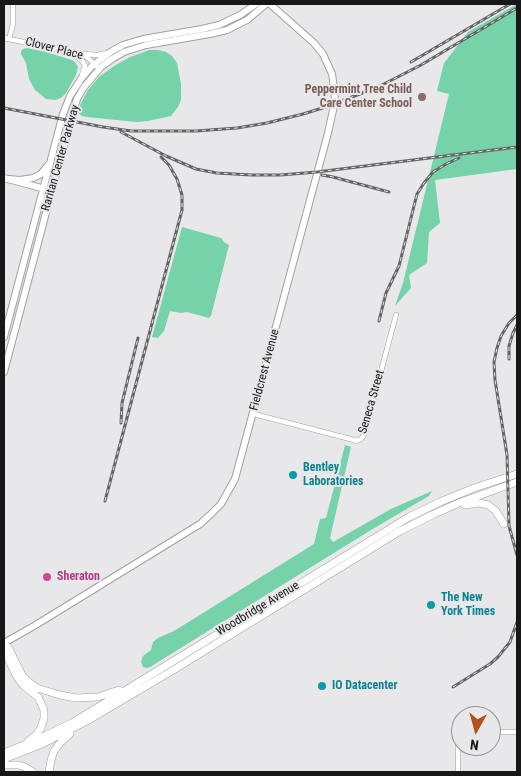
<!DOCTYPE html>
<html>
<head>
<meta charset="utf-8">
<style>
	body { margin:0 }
	#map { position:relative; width:521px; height:776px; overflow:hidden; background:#e8e8eb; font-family:"Roboto Condensed",sans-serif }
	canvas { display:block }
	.frame { position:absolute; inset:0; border:5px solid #171718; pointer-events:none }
	.north { position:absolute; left:451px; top:706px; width:50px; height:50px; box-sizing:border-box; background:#e8e8eb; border:1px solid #949497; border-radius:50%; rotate:187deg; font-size:14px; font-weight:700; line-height:20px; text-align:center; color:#171718 }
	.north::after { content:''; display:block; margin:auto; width:18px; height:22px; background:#b4501c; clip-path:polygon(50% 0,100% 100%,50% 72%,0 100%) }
</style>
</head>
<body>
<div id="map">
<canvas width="521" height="776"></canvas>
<div class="frame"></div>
<div class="north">N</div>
</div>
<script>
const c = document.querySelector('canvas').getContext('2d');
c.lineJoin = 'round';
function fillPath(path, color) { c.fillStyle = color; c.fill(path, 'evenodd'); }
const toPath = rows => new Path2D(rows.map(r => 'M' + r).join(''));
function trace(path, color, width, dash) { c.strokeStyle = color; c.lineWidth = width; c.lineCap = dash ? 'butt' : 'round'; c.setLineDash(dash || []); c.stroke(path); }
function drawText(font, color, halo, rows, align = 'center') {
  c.font = font + ' "Roboto Condensed",sans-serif'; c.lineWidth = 4; c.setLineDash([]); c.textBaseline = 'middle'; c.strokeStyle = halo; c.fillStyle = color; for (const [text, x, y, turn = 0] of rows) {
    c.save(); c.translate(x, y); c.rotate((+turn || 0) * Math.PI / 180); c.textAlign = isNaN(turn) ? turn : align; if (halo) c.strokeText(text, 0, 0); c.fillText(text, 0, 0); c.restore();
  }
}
fillPath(toPath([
	[517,4,517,169,435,180,440,223,429,232,427,263,409,275,411,288,395,306,403,283,449,94,437,91,444,63,468,32],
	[27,48,46,52,72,60,75,62,78,67,76,75,66,93,61,98,55,100,46,99,35,90,29,79,26,63,21,54,21,51,23,49],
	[149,50,158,50,166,52,172,56,177,63,181,84,181,100,178,107,171,116,148,121,136,122,87,117,82,116,79,114,79,107,88,90,99,77,114,66,130,57],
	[182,227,221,238,224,242,229,245,211,316,209,318,187,312,181,313,170,311,164,331,158,338,152,337],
	[345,445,351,447,330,538,333,542,391,509,432,491,429,496,422,500,371,530,150,667,146,668,143,667,141,662,143,656,151,650,153,642,158,638,174,631,314,544,320,519,326,518]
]), '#76d2a9');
const street = toPath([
	[4,38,82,54,88,58,96,66],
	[9,39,13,24,13,4],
	[70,53,79,58,83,62,85,66,82,75],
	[84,54,97,55,107,53],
	[254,414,354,440,357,441,361,439,364,435,396,315],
	[491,732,517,732],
	[458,772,458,736,459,734,461,733]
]);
const secondary = toPath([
	[4,178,45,189],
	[9,179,20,180,33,178,41,174,48,165],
	[4,337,63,114,70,96,81,79,92,66,101,59,112,51,123,45,143,39,202,29,219,25,240,15,256,4],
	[4,372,71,118,77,99,84,87,101,67,112,59,124,52,146,45,210,34,227,30,247,20,266,4],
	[4,643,34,626,200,524,210,515,221,504,235,479,328,133,335,101,334,88,332,74,323,54,314,43,270,4]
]);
const primary = toPath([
	[465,505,479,503,488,505,495,510,504,524],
	[4,643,9,649,23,677,30,683,37,688,60,695,76,698,98,697,119,690],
	[4,646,5,652,17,677,23,685,38,697,44,710,44,718,41,728,36,735,28,741],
	[4,753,34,741,72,723,409,517,440,502,474,488,517,474],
	[4,759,42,744,85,722,170,672,400,531,432,515,461,502,517,482],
	[4,765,19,765,25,767,33,772],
	[49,772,51,760,54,751,60,743,70,734]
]);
trace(street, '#a0a0a3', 5.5);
trace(secondary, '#a0a0a3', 8);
trace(primary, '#a0a0a3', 8);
trace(street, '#fff', 4.5);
trace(secondary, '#fff', 6);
trace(primary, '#fff', 7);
const rail = toPath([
	[411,62,510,4],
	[4,108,103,127,131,131,196,131,237,128,267,123,303,114,329,106,380,86,421,65,517,8],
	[121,132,166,156,196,169,217,173,251,175,280,175,317,172,517,147],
	[322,175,333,177,389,192],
	[517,315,509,323,501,336,497,348,494,362,495,380,507,455,509,526,517,555],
	[379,321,386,293,399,266,417,194,424,183,433,172,446,164,459,158],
	[509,359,509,346,513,333,517,325],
	[121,423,122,403,138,338],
	[105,501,182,210,182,195,177,179,169,165,161,157],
	[453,687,490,664,498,657,510,642,517,622]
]);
trace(rail, '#646465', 3);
trace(rail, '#e8e8eb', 1, [4]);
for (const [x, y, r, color] of [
	[422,97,5,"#8d6e63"],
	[293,475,5,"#0f9aa8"],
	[47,577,5,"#d1479c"],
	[431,605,5,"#0f9aa8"],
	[322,686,5,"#0f9aa8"]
]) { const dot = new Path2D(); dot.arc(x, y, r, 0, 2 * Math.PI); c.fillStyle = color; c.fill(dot); trace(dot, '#e8e8eb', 2); }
drawText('12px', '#171718', '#e8e8eb', [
	["Clover Place",54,49,14],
	["Raritan Center Parkway",61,158,-74],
	["Fieldcrest Avenue",265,370,-75],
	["Seneca Street",372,402,-74],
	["Woodbridge Avenue",258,609,-31]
]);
drawText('bold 12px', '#785e54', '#e8e8eb', [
	["Peppermint Tree Child",412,90],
	["Care Center School",412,104]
], 'right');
drawText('bold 12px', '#0d838f', '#e8e8eb', [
	["Bentley",303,468],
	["Laboratories",303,482],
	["The New",441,598],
	["York Times",441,612],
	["IO Datacenter",332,686]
], 'left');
drawText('bold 12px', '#b23c85', '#e8e8eb', [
	["Sheraton",57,577]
], 'left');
</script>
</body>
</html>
